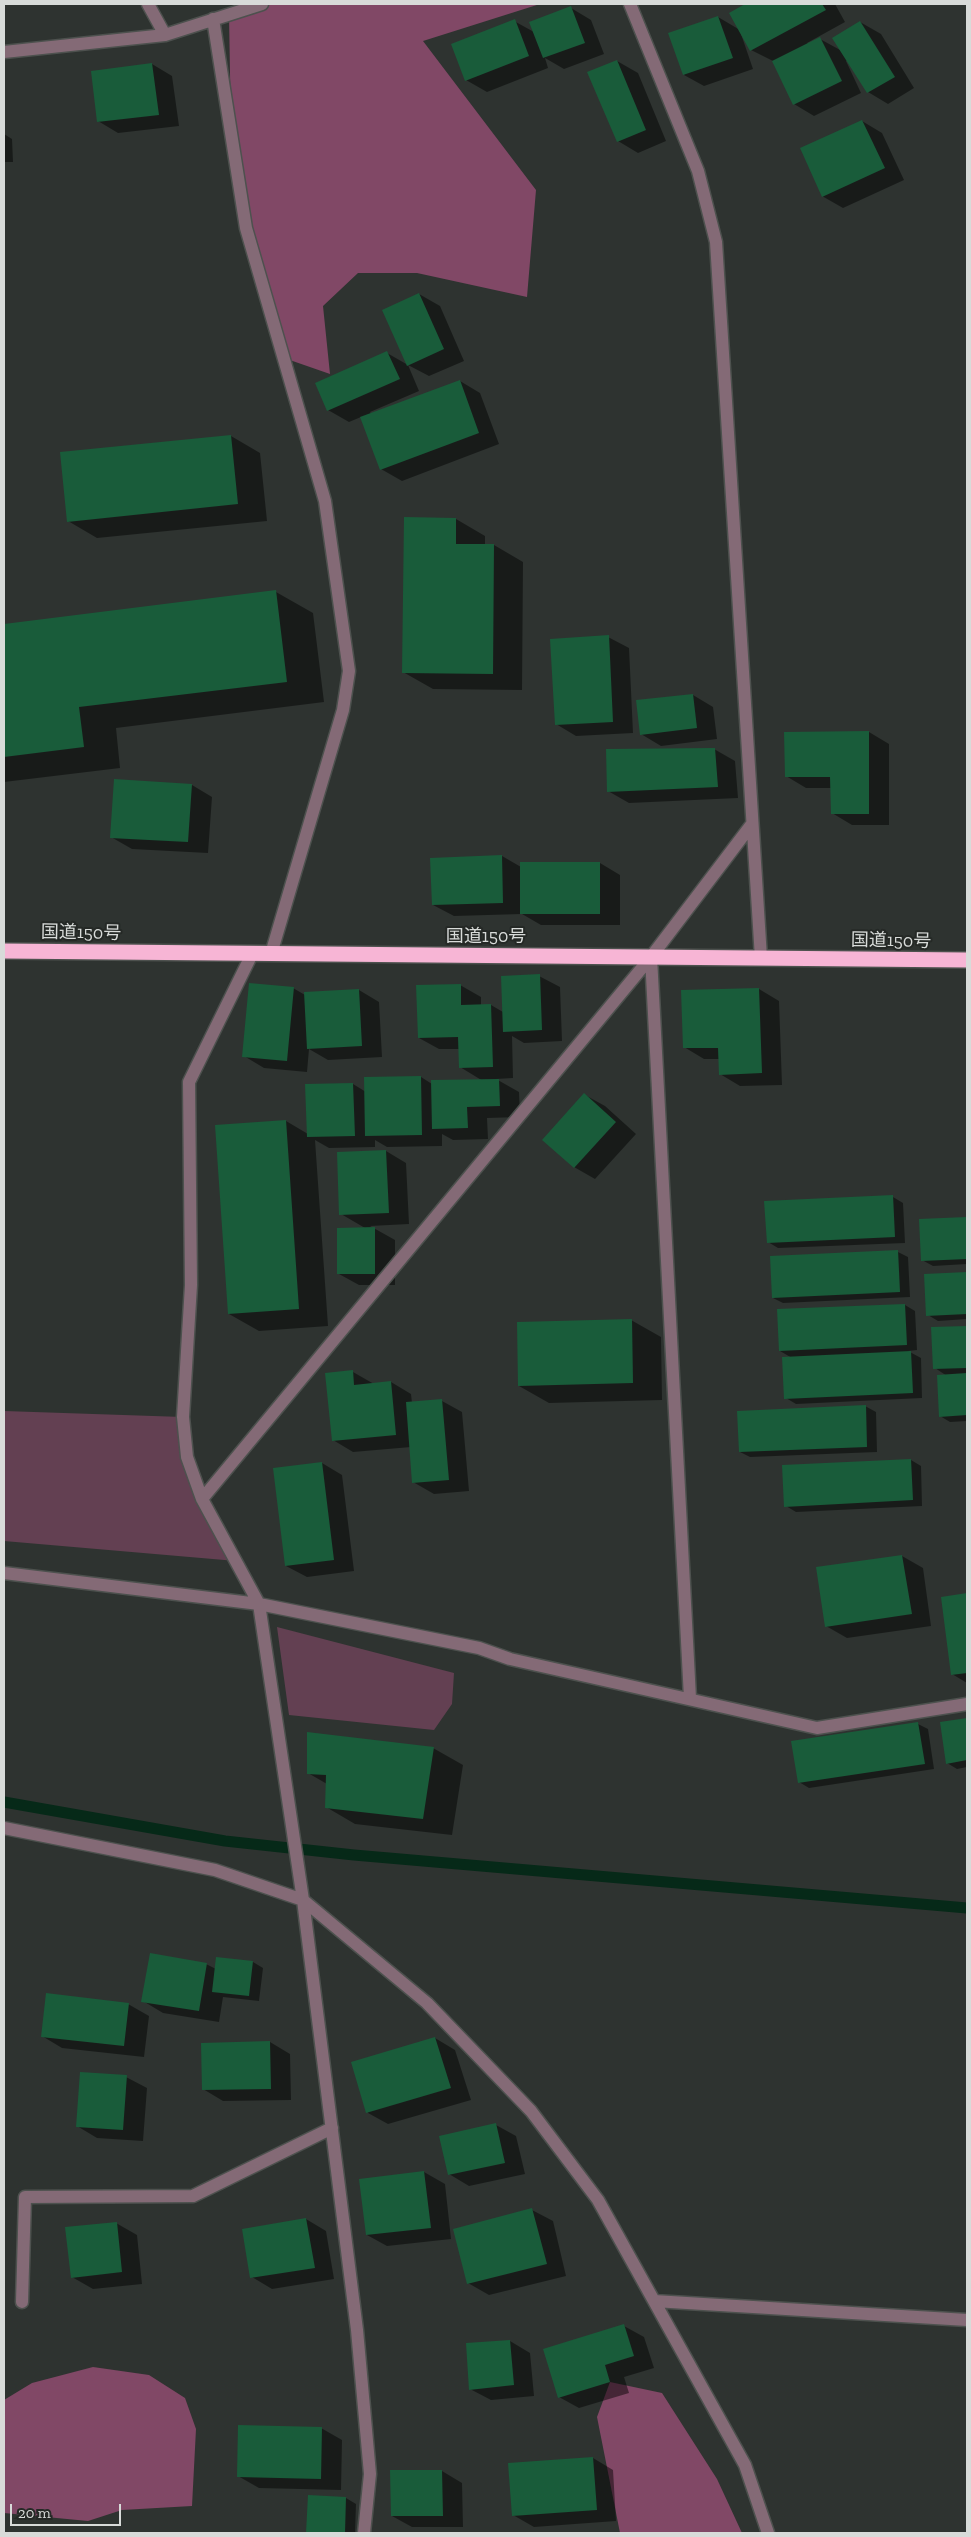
<!DOCTYPE html>
<html>
<head>
<meta charset="utf-8">
<style>
	body { margin:0 }
	#map { position:relative; width:971px; height:2537px; overflow:hidden; background:#2e3330; font-family:"Zilla Slab",serif }
	canvas { display:block }
	.frame { position:absolute; inset:0; border:5px solid #d8dbd9; pointer-events:none }
	.scale { position:absolute; left:10px; top:2504px; width:111px; height:22px; box-sizing:border-box; border:2px solid #d8dbd9; border-top:0; padding-left:6px; font-size:15px; line-height:18px; white-space:nowrap; color:#d8dbd9; -webkit-text-stroke:4px #252926; paint-order:stroke }
</style>
</head>
<body>
<div id="map">
<canvas width="971" height="2537"></canvas>
<div class="frame"></div>
<div class="scale">20 m</div>
</div>
<script>
const c = document.querySelector('canvas').getContext('2d');
c.lineJoin = 'round';
function fillPath(path, color) { c.fillStyle = color; c.fill(path, 'evenodd'); }
const toPath = rows => new Path2D(rows.map(r => 'M' + r).join(''));
function trace(path, color, width, dash) { c.strokeStyle = color; c.lineWidth = width; c.lineCap = dash ? 'butt' : 'round'; c.setLineDash(dash || []); c.stroke(path); }
function drawText(font, color, halo, rows, align = 'center') {
  c.font = font + ' "Zilla Slab","Noto Sans JP",serif'; c.lineWidth = 4; c.setLineDash([]); c.textBaseline = 'middle'; c.strokeStyle = halo; c.fillStyle = color; for (const [text, x, y, turn = 0] of rows) {
    c.save(); c.translate(x, y); c.rotate((+turn || 0) * Math.PI / 180); c.textAlign = isNaN(turn) ? turn : align; if (halo) c.strokeText(text, 0, 0); c.fillText(text, 0, 0); c.restore();
  }
}
fillPath(toPath([
	[4,1411,183,1417,202,1499,236,1561,4,1541],
	[277,1627,454,1673,452,1704,434,1730,289,1715]
]), '#634052');
fillPath(toPath([
	[262,4,540,4,423,41,536,190,527,297,417,273,358,273,323,306,330,374,284,358,257,265,231,132,229,14],
	[93,2367,149,2375,185,2398,196,2429,192,2506,122,2510,88,2521,4,2513,4,2400,32,2383],
	[610,2382,662,2393,717,2479,742,2533,620,2533,597,2417]
]), '#814866');
fillPath(toPath([
	[748,4,835,4,845,22,807,43,808,44,820,39,842,51,860,22,881,34,914,88,888,104,868,92,848,60,846,61,861,93,814,116,794,104,773,61,751,50,740,31,753,69,704,86,684,75,718,17,740,30,731,13],
	[571,8,591,20,604,54,564,69,545,58,548,68,487,92,466,80,514,21,534,32],
	[617,61,638,73,666,141,638,153,618,141],
	[152,64,172,76,179,126,118,133,98,121],
	[862,121,882,133,904,180,843,208,822,196],
	[4,134,12,139,13,162,4,162],
	[419,294,440,306,464,361,429,376,408,365],
	[387,353,408,365,419,391,370,412,371,414,460,381,480,393,499,444,402,481,381,469,361,417,349,422,328,410],
	[231,436,260,453,267,521,97,538,68,521],
	[456,519,485,536,485,545,494,545,523,562,522,690,433,689,403,672],
	[276,592,313,613,324,702,116,728,120,768,4,782,4,625],
	[608,637,629,648,633,733,576,736,556,724],
	[693,695,713,707,717,739,661,746,641,734],
	[869,732,889,744,889,825,852,825,832,813,832,788,806,788,786,776,786,733],
	[714,749,735,761,738,798,629,803,608,791],
	[192,785,212,797,208,853,132,849,111,837],
	[502,856,521,867,600,863,620,875,620,925,541,925,522,914,454,916,433,905],
	[539,976,560,987,562,1041,524,1043,512,1036,513,1078,496,1079,519,1092,520,1117,487,1118,488,1139,453,1140,442,1134,442,1146,387,1147,375,1140,375,1147,329,1148,315,1140,328,1326,259,1331,229,1314,286,1121,308,1134,353,1084,366,1092,421,1077,432,1084,483,1081,460,1067,460,1049,439,1049,419,1038,460,985,481,997,481,1006,491,1005,503,1012],
	[293,988,305,995,359,990,379,1002,382,1057,328,1060,309,1049,307,1072,264,1068,244,1056],
	[759,989,779,1001,782,1085,740,1086,720,1074,719,1059,704,1059,684,1047,682,992],
	[585,1095,605,1106,636,1134,595,1179,574,1167],
	[386,1151,406,1163,409,1224,370,1226,395,1240,395,1285,359,1285,339,1274,365,1228,341,1214],
	[893,1197,903,1203,905,1243,778,1248,768,1242],
	[967,1218,967,1264,933,1266,922,1260,921,1220],
	[898,1252,908,1257,910,1297,783,1303,773,1298],
	[967,1274,967,1319,938,1321,928,1315,926,1276],
	[905,1305,915,1311,917,1350,908,1351,921,1358,922,1398,796,1404,786,1398,792,1358,780,1351,778,1311],
	[631,1320,661,1337,662,1400,549,1403,519,1386],
	[967,1327,967,1421,950,1422,940,1416,947,1376,935,1368,933,1329],
	[353,1372,374,1384,391,1382,411,1394,412,1403,442,1401,462,1412,469,1491,434,1494,413,1482,411,1447,353,1452,333,1440],
	[865,1406,876,1412,877,1452,750,1457,740,1452],
	[911,1460,921,1466,922,1506,796,1512,786,1506],
	[322,1463,342,1475,354,1571,307,1577,286,1566],
	[902,1556,923,1568,931,1626,847,1638,826,1626,817,1568],
	[967,1595,967,1683,952,1674,943,1598],
	[967,1719,967,1767,957,1769,947,1763,941,1723],
	[918,1724,928,1729,934,1769,809,1788,799,1782],
	[433,1748,463,1765,452,1835,355,1824,326,1807,327,1784,308,1773],
	[217,1958,253,1962,263,1968,259,2001,223,1997,219,2022,163,2013,143,2001,206,1964,216,1969],
	[128,2004,149,2016,144,2057,62,2048,42,2036],
	[435,2038,455,2050,471,2100,388,2124,368,2113,353,2063],
	[270,2042,290,2054,291,2100,223,2101,203,2089],
	[126,2077,147,2088,143,2141,97,2138,77,2126],
	[496,2125,516,2136,525,2174,469,2186,449,2174],
	[424,2172,445,2184,451,2239,387,2246,367,2235,361,2180],
	[532,2210,553,2221,566,2276,489,2295,468,2283],
	[306,2219,326,2231,334,2279,272,2289,252,2277],
	[116,2223,137,2235,142,2284,93,2289,72,2277],
	[624,2326,644,2337,654,2368,624,2377,629,2393,579,2408,559,2397],
	[510,2341,530,2353,534,2396,491,2400,470,2389],
	[321,2428,342,2440,341,2490,259,2488,238,2476],
	[593,2458,613,2470,616,2521,534,2527,513,2515],
	[442,2471,462,2483,463,2527,412,2527,392,2516],
	[309,2496,346,2498,356,2504,355,2533,308,2533]
]), '#0007');
trace(toPath([
	[4,1802,225,1841,354,1855,967,1908]
]), '#062918', 11);
fillPath(toPath([
	[745,4,822,4,826,10,750,51,729,13],
	[571,6,585,43,543,58,529,22],
	[718,16,733,58,683,75,668,33],
	[515,19,529,56,465,81,451,44],
	[860,21,895,77,867,93,832,38],
	[820,37,842,81,793,105,772,61],
	[617,60,646,130,617,142,587,72],
	[152,63,159,115,97,122,91,71],
	[862,120,885,168,822,197,800,148],
	[419,293,444,349,407,366,382,310],
	[387,351,400,379,327,411,315,383],
	[460,380,479,433,380,470,360,417],
	[231,435,238,504,67,522,60,452],
	[404,517,456,518,456,544,494,544,493,674,402,673],
	[276,590,287,682,79,707,84,747,4,757,4,624],
	[609,635,613,722,555,725,550,639],
	[693,694,697,728,640,735,636,700],
	[869,731,869,814,831,814,830,777,785,777,784,732],
	[715,748,718,787,607,792,606,749],
	[114,779,192,784,188,842,110,838],
	[502,855,503,903,432,905,430,858],
	[520,862,600,862,600,914,520,914],
	[540,974,542,1030,503,1032,501,976],
	[249,983,294,987,287,1061,242,1057],
	[461,984,461,1005,491,1004,493,1067,459,1068,458,1037,418,1038,416,985],
	[759,988,762,1073,719,1075,718,1048,683,1048,681,990],
	[359,989,362,1046,307,1049,304,992],
	[421,1076,422,1135,365,1136,364,1077],
	[499,1079,500,1106,467,1107,468,1128,432,1129,431,1080],
	[353,1083,355,1136,307,1137,305,1084],
	[584,1093,616,1122,574,1168,542,1140],
	[286,1120,299,1309,228,1314,215,1125],
	[386,1150,389,1213,339,1215,337,1152],
	[893,1195,895,1237,767,1243,764,1201],
	[967,1217,967,1259,921,1261,919,1219],
	[375,1227,375,1274,337,1274,337,1228],
	[898,1250,900,1292,772,1298,770,1256],
	[967,1272,967,1314,926,1316,924,1274],
	[905,1304,907,1345,779,1351,777,1309],
	[632,1319,633,1383,518,1386,517,1322],
	[967,1326,967,1368,933,1369,931,1327],
	[911,1351,913,1393,784,1399,782,1357],
	[353,1370,354,1385,391,1381,396,1435,332,1441,325,1373],
	[967,1373,967,1415,939,1417,937,1375],
	[442,1399,449,1480,412,1483,406,1402],
	[866,1405,867,1447,739,1452,737,1411],
	[911,1459,913,1500,784,1507,782,1465],
	[322,1462,334,1560,285,1566,273,1468],
	[902,1555,912,1614,825,1627,816,1567],
	[967,1593,967,1673,951,1675,941,1597],
	[967,1718,967,1760,946,1764,940,1722],
	[918,1722,925,1764,798,1783,791,1741],
	[307,1732,434,1747,423,1819,325,1808,326,1775,307,1774],
	[150,1953,207,1963,199,2011,141,2002],
	[216,1957,253,1961,249,1996,212,1992],
	[46,1993,129,2003,124,2046,41,2037],
	[435,2037,451,2088,366,2113,351,2062],
	[270,2041,271,2089,202,2090,201,2043],
	[80,2072,127,2075,123,2130,76,2127],
	[496,2123,505,2163,448,2175,439,2136],
	[424,2171,431,2228,366,2235,359,2179],
	[532,2208,547,2264,467,2284,453,2229],
	[306,2218,315,2268,250,2278,242,2229],
	[117,2222,122,2272,71,2278,65,2227],
	[624,2324,634,2356,605,2365,610,2382,558,2398,543,2349],
	[510,2340,514,2385,469,2390,466,2343],
	[238,2425,322,2427,321,2479,237,2477],
	[593,2457,597,2510,512,2516,508,2463],
	[390,2470,442,2470,443,2516,391,2516],
	[308,2495,346,2497,345,2533,306,2533]
]), '#195c3a');
const minor = toPath([
	[148,4,165,35],
	[630,4,698,171,716,242,761,958],
	[213,19,246,228,325,501,349,671,343,710,271,954],
	[4,52,165,35,262,4],
	[252,954,189,1082,191,1285,183,1417,187,1457,202,1499,259,1604,303,1900,357,2330,370,2474,364,2533],
	[651,957,690,1698],
	[202,1499,651,957,752,824],
	[4,1573,259,1604,479,1648,510,1659,817,1728,967,1704],
	[4,1828,215,1870,303,1900,427,2003,531,2111,598,2200,745,2465,768,2533],
	[654,2301,967,2320],
	[22,2302,25,2197,193,2196,332,2128]
]);
const highway = toPath([
	[4,951,967,960]
]);
trace(minor, '#4d514e', 15);
trace(highway, '#4d514e', 18);
trace(minor, '#846a76', 12);
trace(highway, '#f7b5d5', 15);
drawText('18px', '#d8dbd9', '#252926', [
	["国道150号",81,933,1],
	["国道150号",486,937],
	["国道150号",891,941,1]
]);
</script>
</body>
</html>
